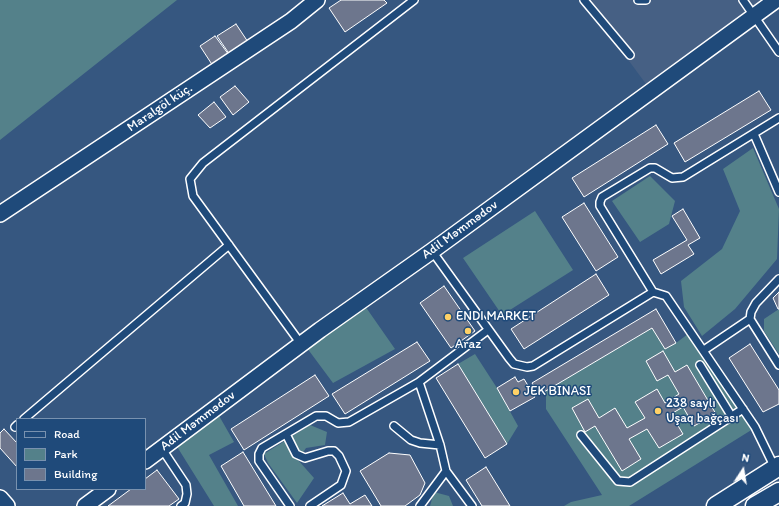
<!DOCTYPE html>
<html>
<head>
<meta charset="utf-8">
<style>
	body { margin:0 }
	#map { position:relative; width:779px; height:506px; overflow:hidden; background:#365780; font-family:Itim,sans-serif }
	canvas { display:block }
	.legend { position:absolute; left:16px; top:418px; width:130px; height:72px; box-sizing:border-box; background:#1f4a7a; border:1px solid #7992af; margin:0; padding:5px 7px; list-style:none; font-size:12px; color:#fff }
	.legend li { display:flex; align-items:center; gap:8px; height:20px }
	.legend b { width:20px; border:1px solid #7992af }
	.north { position:absolute; left:723px; top:450px; width:40px; height:40px; -webkit-text-stroke:3px #1f4a7a; paint-order:stroke; rotate:12deg; font-size:11px; font-weight:700; line-height:16px; text-align:center; color:#fff }
	.north::after { content:''; display:block; margin:auto; width:14px; height:18px; background:#fff; clip-path:polygon(50% 0,100% 100%,50% 72%,0 100%) }
</style>
</head>
<body>
<div id="map">
<canvas width="779" height="506"></canvas>
<ul class="legend">
<li><b style="height:5px;background:#1f4a7a"></b>Road</li>
<li><b style="height:11px;background:#54818a"></b>Park</li>
<li><b style="height:11px;background:#6d768d"></b>Building</li>
</ul>
<div class="north">N</div>
</div>
<script>
const c = document.querySelector('canvas').getContext('2d');
c.lineJoin = 'round';
function fillPath(path, color) { c.fillStyle = color; c.fill(path, 'evenodd'); }
const toPath = rows => new Path2D(rows.map(r => 'M' + r).join(''));
function trace(path, color, width, dash) { c.strokeStyle = color; c.lineWidth = width; c.lineCap = dash ? 'butt' : 'round'; c.setLineDash(dash || []); c.stroke(path); }
function drawText(font, color, halo, rows, align = 'center') {
  c.font = font + ' Itim,sans-serif'; c.lineWidth = 3; c.setLineDash([]); c.textBaseline = 'middle'; c.strokeStyle = halo; c.fillStyle = color; for (const [text, x, y, turn = 0] of rows) {
    c.save(); c.translate(x, y); c.rotate((+turn || 0) * Math.PI / 180); c.textAlign = isNaN(turn) ? turn : align; if (halo) c.strokeText(text, 0, 0); c.fillText(text, 0, 0); c.restore();
  }
}
fillPath(toPath([
	[584,0,761,0,646,84]
]), '#466084');
fillPath(toPath([
	[0,0,177,0,0,140],
	[753,148,779,209,777,259,735,309,702,336,684,307,681,281,722,249,740,211,723,169],
	[650,176,675,201,669,224,640,242,612,201],
	[535,211,573,270,502,315,463,258],
	[365,306,395,349,333,383,307,348],
	[779,309,779,354,764,331,764,319],
	[652,328,676,343,688,334,753,429,629,506,564,506,571,502,602,495,546,409,546,391],
	[475,354,497,388,518,426,507,444,458,364],
	[218,414,234,442,209,455,238,506,214,506,176,445],
	[310,425,327,432,325,445,306,448,298,460,314,478,297,503,268,463,264,454],
	[434,492,449,496,453,506,430,506]
]), '#54818a');
const building = toPath([
	[341,0,384,0,387,3,345,32,329,8,341,0],
	[236,24,248,42,230,55,217,36,236,24],
	[215,36,229,55,213,66,200,46,215,36],
	[235,86,249,102,233,115,220,97,235,86],
	[759,91,771,110,685,162,674,143,759,91],
	[214,102,226,117,210,128,198,115,214,102],
	[656,125,668,144,584,197,572,178,656,125],
	[584,203,618,257,596,271,562,217,584,203],
	[683,209,700,238,688,245,694,254,661,274,653,260,687,240,672,216,683,209],
	[596,274,609,295,524,349,511,329,596,274],
	[444,286,475,331,451,348,420,303,444,286],
	[779,292,779,309,778,309,773,298,779,292],
	[656,309,676,343,665,349,652,328,539,395,532,383,656,309],
	[417,342,430,361,345,414,332,394,417,342],
	[750,344,779,390,779,404,763,412,729,358,750,344],
	[663,351,675,372,687,365,716,414,694,426,683,407,671,414,683,434,659,448,647,429,629,439,641,459,622,471,595,426,585,432,572,408,588,399,599,418,615,408,627,428,645,418,635,402,657,389,665,403,679,394,668,375,657,381,646,361,663,351],
	[458,364,507,444,485,458,436,378,458,364],
	[315,375,329,396,244,450,231,429,315,375],
	[515,377,518,382,524,379,535,397,510,411,497,388,515,377],
	[4,429,17,443,17,467,0,448,0,433,4,429],
	[243,452,276,506,244,506,221,466,243,452],
	[389,453,410,455,425,483,420,495,405,506,381,506,360,471,389,453],
	[486,467,510,506,482,506,466,480,486,467],
	[157,470,179,499,169,506,108,506,131,489,145,489,145,479,157,470],
	[343,493,350,504,365,495,372,506,322,506,343,493]
]);
fillPath(building, '#6d768d');
trace(building, '#fff', 1);
const service = toPath([
	[584,0,630,55],
	[638,0,646,0],
	[743,0,779,52],
	[754,134,779,192],
	[432,251,509,358,514,364,527,367,533,366,653,292],
	[750,319,779,365],
	[301,344,193,196,190,179,203,163,414,0],
	[704,350,750,319,751,312,756,303,779,279],
	[700,365,732,417],
	[419,382,440,445,446,471,420,506],
	[24,419,229,245],
	[394,426,411,440,420,443,440,445],
	[15,427,17,425],
	[286,434,296,454,305,458,328,451,334,451,339,456,346,471,341,485,310,506],
	[581,435,618,481,630,482,743,409],
	[162,449,186,485,187,494,185,503,181,506],
	[775,468,755,427,666,296,653,292,600,206,600,202,602,197,650,168,655,168,672,178,683,177,779,118],
	[446,471,472,506],
	[290,506,259,461,259,454,262,448,316,416,326,416,338,423,349,422,419,382,488,330]
]);
const minor = toPath([
	[0,214,291,21,317,0],
	[145,461,320,330,432,251,776,0],
	[0,498,7,506],
	[85,506,108,489]
]);
const tertiary = toPath([
	[716,506,779,466],
	[755,506,779,492]
]);
trace(service, '#fff', 10);
trace(minor, '#fff', 18);
trace(tertiary, '#fff', 21);
trace(service, '#1f4a7a', 7);
trace(minor, '#1f4a7a', 15);
trace(tertiary, '#1f4a7a', 18);
for (const [x, y, r, color] of [
	[448,317,4,"#ffd166"],
	[468,331,4,"#ffd166"],
	[516,392,4,"#ffd166"],
	[658,411,4,"#ffd166"]
]) { const dot = new Path2D(); dot.arc(x, y, r, 0, 2 * Math.PI); c.fillStyle = color; c.fill(dot); trace(dot, '#1f4a7a', 1.5); }
drawText('13px', '#fff', '#1f4a7a', [
	["Maralgöl küç.",160,108,-34],
	["Adil Məmmədov",460,230,-36],
	["Adil Məmmədov",198,421,-37]
]);
drawText('13px', '#fff', '#1f4a7a', [
	["ENDI MARKET",456,317],
	["Araz",468,345,"center"],
	["JEK BINASI",524,392],
	["238 saylı",666,404],
	["Uşaq bağçası",666,419]
], 'left');
</script>
</body>
</html>
